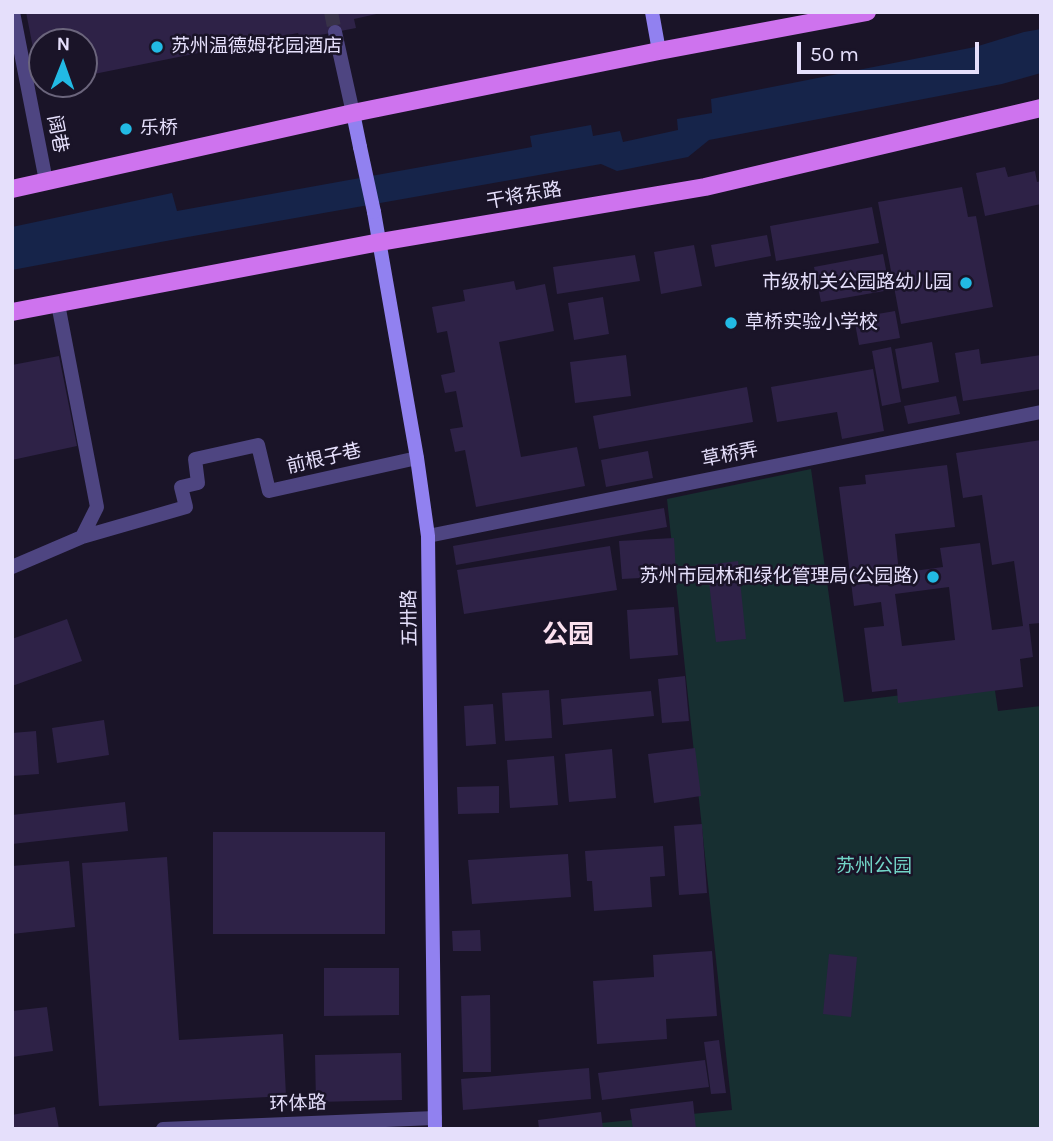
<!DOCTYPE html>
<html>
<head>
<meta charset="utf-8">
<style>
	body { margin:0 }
	#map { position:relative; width:1053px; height:1141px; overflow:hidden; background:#1a1428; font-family:Karla,sans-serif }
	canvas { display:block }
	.frame { position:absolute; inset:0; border:14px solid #e5dffb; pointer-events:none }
	.north { position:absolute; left:28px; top:28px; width:70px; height:70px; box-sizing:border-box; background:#1a1428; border:2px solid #6b657c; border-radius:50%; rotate:1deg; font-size:19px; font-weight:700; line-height:28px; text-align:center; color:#e5dffb }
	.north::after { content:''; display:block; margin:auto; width:24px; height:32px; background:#22bae4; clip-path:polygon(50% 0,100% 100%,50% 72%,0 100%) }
	.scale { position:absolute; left:797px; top:42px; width:182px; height:32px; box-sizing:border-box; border:4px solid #e5dffb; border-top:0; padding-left:9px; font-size:21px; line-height:24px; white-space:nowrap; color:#e5dffb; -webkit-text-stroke:5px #1a1428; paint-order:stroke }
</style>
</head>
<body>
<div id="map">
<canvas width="1053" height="1141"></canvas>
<div class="frame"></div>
<div class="north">N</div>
<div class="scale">50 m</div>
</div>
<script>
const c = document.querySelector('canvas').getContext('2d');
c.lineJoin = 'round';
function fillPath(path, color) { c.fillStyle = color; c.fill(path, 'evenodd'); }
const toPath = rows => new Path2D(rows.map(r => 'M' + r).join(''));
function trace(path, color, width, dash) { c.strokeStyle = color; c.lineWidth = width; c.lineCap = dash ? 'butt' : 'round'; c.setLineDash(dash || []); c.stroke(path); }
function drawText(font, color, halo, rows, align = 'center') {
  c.font = font + ' Karla,"Noto Sans SC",sans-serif'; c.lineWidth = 5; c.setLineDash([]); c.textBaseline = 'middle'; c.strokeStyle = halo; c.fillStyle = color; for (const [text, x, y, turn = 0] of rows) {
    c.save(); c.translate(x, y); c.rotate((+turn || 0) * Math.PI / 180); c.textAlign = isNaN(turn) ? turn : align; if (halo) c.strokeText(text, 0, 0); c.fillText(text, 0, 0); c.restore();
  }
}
fillPath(toPath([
	[811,469,844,702,994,684,998,711,1041,706,1041,1129,541,1129,732,1110,667,499]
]), '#172f31');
fillPath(toPath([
	[1041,29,1041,73,1002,84,709,140,688,157,617,171,601,164,182,238,12,270,12,227,172,193,177,211,532,147,530,136,591,125,593,136,620,131,623,142,678,130,677,119,712,113,711,99,975,47,1024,32]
]), '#16244a');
fillPath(toPath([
	[26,12,381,12,381,13,354,19,356,28,300,39,298,33,84,76,84,42,42,42,42,51,34,53],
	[1005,167,1008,177,1035,171,1037,182,1041,181,1041,204,985,216,976,173],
	[962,187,968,217,976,216,993,307,901,324,878,202],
	[872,207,879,243,776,261,770,226],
	[767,235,771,256,715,267,711,245],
	[694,245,702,286,661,294,654,252],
	[883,254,890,290,821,302,814,267],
	[635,255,640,281,557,294,553,267],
	[514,281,516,290,545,284,554,331,499,342,521,457,577,447,585,486,476,507,465,450,455,452,450,429,463,427,456,391,445,393,441,375,455,372,447,331,437,333,432,307,465,301,463,290],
	[603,297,609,334,574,340,568,303],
	[895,311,900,338,859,345,854,318],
	[932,342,939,382,902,389,895,349],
	[891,347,901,402,882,406,872,351],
	[979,349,981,364,1041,355,1041,389,963,401,955,353],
	[626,355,631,396,575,403,570,362],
	[59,356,77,446,12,460,12,365],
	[873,369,884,431,842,439,837,412,777,422,771,387],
	[747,387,753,422,599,449,593,416],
	[956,396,960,414,908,424,904,406],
	[1041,440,1041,623,1029,624,1033,657,1020,659,1023,687,898,703,897,689,872,692,864,628,884,626,881,602,854,606,839,487,866,484,865,475,947,465,955,527,895,534,899,573,943,567,940,548,980,543,992,630,1023,626,1014,561,992,565,982,495,963,498,956,453],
	[949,587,955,640,902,646,895,594],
	[648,451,653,478,606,487,601,460],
	[664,508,667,527,456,565,453,546],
	[674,538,676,576,622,579,619,541],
	[610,546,617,590,464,614,457,570],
	[738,561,746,639,716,642,707,565],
	[674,607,678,655,630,659,627,610],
	[67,619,82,661,12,686,12,639],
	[685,676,689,721,662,723,658,679],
	[549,690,552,738,505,741,502,693],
	[651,691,654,716,563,725,561,699],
	[493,704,496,744,466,746,464,706],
	[104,720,109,755,57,763,52,728],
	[36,731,39,774,12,776,12,733],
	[695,748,701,796,654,803,648,754],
	[612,749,616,798,569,802,565,754],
	[554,756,558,805,510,808,507,760],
	[499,786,499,813,458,814,457,787],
	[125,802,128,831,12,844,12,815],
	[702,824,707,893,679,895,674,826],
	[213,832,385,832,385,934,213,934],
	[663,846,665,876,650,877,652,907,594,911,592,881,587,881,585,851],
	[568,854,571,897,472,904,468,860],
	[167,857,179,1040,283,1034,286,1096,99,1106,82,863],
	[69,861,75,927,12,934,12,866],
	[480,930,481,951,453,951,452,931],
	[712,951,717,1016,666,1019,667,1039,597,1044,593,981,654,977,653,955],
	[829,954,857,957,851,1017,823,1014],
	[324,968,399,968,399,1015,324,1016],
	[490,995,491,1072,463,1072,461,996],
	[47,1007,53,1051,12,1057,12,1011],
	[719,1040,726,1093,711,1094,704,1042],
	[401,1053,402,1100,316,1102,315,1055],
	[705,1060,709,1087,602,1100,598,1073],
	[589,1068,591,1099,463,1110,461,1079],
	[693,1101,696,1129,633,1129,630,1109],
	[55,1107,59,1129,12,1129,12,1115],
	[601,1112,603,1129,539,1129,538,1120]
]), '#2e2247');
trace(toPath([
	[331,12,335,32]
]), '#383248', 14, [14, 7]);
trace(toPath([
	[13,12,46,181],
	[335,32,353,113],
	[428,536,1041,412],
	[82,537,186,507,181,487,198,483,195,459,258,445,269,491,417,458],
	[12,567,82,537,97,507,58,304],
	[163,1129,435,1118]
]), '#4e4581', 14);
trace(toPath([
	[652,12,659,51],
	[353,113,360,147],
	[374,212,417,458,428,536,435,1129]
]), '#9181f0', 14);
trace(toPath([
	[12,189,353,113,659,51,867,12],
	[12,312,380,242,705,187,1041,108]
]), '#ce73ee', 18);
trace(toPath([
	[360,147,374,212]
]), '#9181f0', 14);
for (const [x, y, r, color] of [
	[157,47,7,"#22bae4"],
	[126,129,7,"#22bae4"],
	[966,283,7,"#22bae4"],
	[731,323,7,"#22bae4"],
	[933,577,7,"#22bae4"]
]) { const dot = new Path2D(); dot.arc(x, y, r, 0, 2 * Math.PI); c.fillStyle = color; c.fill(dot); trace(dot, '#1a1428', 2.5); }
drawText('19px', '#e5dffb', '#1a1428', [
	["苏州温德姆花园酒店",171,47],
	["乐桥",140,129],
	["市级机关公园路幼儿园",952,283,"right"],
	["草桥实验小学校",745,323],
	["苏州市园林和绿化管理局(公园路)",919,577,"right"]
], 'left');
drawText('19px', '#e5dffb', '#1a1428', [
	["阔巷",57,134,79],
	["干将东路",524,196,-10],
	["草桥弄",730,455,-11],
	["前根子巷",324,459,-13],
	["五卅路",410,618,-91],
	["环体路",298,1104,-2]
]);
drawText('19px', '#72d4c7', '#1a1428', [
	["苏州公园",874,867]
]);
drawText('bold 26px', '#fbe1ef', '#1a1428', [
	["公园",568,636]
]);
</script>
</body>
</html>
